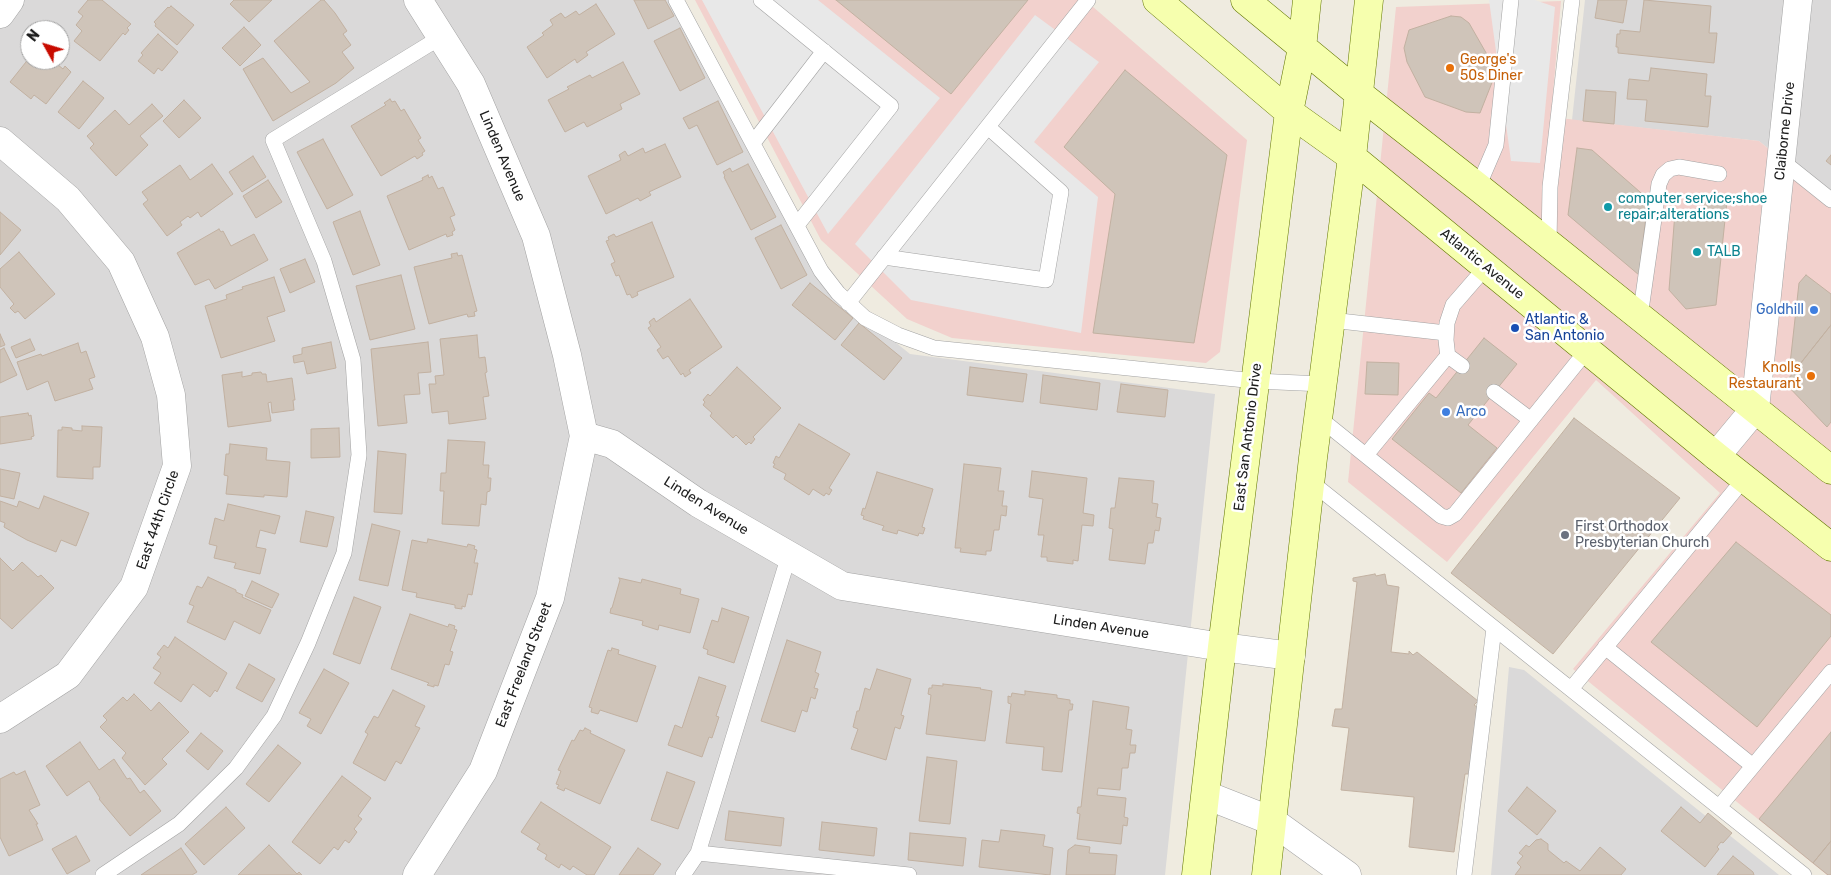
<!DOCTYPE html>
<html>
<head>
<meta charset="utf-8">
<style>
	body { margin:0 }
	#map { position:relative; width:1831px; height:875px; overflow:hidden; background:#efebe0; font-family:Rubik,sans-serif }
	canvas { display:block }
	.north { position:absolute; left:20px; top:20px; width:50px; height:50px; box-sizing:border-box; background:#fff; border:1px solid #a4a4a4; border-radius:50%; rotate:309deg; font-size:14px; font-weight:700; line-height:20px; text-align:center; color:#1c1c1c }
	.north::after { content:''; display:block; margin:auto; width:18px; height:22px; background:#c80b00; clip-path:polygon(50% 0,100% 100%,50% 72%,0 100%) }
</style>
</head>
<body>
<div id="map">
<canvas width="1831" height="875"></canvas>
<div class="north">N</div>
</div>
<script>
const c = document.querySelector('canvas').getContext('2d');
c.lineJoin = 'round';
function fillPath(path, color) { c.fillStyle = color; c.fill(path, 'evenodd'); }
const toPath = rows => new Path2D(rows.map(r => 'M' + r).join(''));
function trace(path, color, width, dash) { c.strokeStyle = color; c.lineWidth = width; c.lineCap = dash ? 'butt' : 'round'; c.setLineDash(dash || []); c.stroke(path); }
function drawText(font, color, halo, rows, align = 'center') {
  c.font = font + ' Rubik,sans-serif'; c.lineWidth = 5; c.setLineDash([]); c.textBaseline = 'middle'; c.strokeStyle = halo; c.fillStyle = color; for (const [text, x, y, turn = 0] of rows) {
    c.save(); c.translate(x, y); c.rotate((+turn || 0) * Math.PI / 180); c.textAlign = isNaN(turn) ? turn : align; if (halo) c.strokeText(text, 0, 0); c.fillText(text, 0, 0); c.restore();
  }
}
fillPath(toPath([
	[0,0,672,0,819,281,910,354,1215,394,1165,875,0,875],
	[30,30,60,30,60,60,30,60],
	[1585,0,1831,0,1831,200,1759,141,1572,120],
	[1509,667,1524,670,1779,875,1491,875]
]), '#dad9d9');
fillPath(toPath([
	[695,0,1085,0,1247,140,1220,352,1206,363,952,338,907,319,821,240],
	[1561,1,1551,117,1759,141,1831,200,1831,875,1827,875,1573,669,1720,493,1596,380,1447,562,1348,482,1396,7]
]), '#f2d1cd');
fillPath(toPath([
	[702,0,818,0,940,98,828,234],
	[1489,0,1535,0,1555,7,1540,163,1511,161],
	[1035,15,1099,62,1034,142,1098,197,1081,333,911,300,855,244]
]), '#e8e8e8');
const building = toPath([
	[88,0,102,0,131,24,127,28,129,30,125,35,123,33,100,61,74,41,82,31,76,25,83,16,78,12,88,0],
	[234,0,272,0,249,22,230,4,234,0],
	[321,0,324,0,335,13,347,31,343,34,351,45,342,52,354,68,336,83,273,121,243,69,263,58,291,93,310,82,274,41,321,0],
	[634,0,665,0,674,16,648,29,634,0],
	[836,0,1028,0,951,94,836,0],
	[1598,0,1627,0,1623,23,1595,18,1598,0],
	[1644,0,1711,6,1709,33,1717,33,1714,63,1618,53,1618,47,1616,47,1617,34,1620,34,1620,30,1640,32,1644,0],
	[596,4,615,34,586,52,588,55,577,63,575,59,547,78,527,47,544,35,542,33,553,25,550,20,561,13,565,18,576,11,579,15,596,4],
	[171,6,194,25,177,45,155,26,156,24,154,22,168,7,169,8,171,6],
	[1451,16,1461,17,1469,23,1489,58,1493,80,1480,113,1466,112,1425,97,1407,62,1404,48,1409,30,1451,16],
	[244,27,261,45,240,66,222,48,244,27],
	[680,28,705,78,680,91,654,41,680,28],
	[158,34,178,52,162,71,158,68,154,74,138,61,143,55,141,53,158,34],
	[30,57,30,60,52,60,63,69,65,66,71,72,46,104,34,95,31,99,10,82,30,57],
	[623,62,640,94,620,104,622,109,587,127,584,122,565,132,548,100,569,89,567,87,590,75,592,78,623,62],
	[1651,68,1707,74,1705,96,1711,96,1708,127,1645,121,1647,100,1627,99,1629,79,1649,81,1651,68],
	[1125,70,1227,155,1194,343,1093,333,1115,194,1064,147,1125,70],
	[83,81,104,98,79,129,58,112,83,81],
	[1586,90,1616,92,1614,124,1583,121,1586,90],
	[390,99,392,102,395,101,401,111,404,109,421,138,418,140,425,151,422,153,423,155,417,159,415,156,381,176,351,126,386,105,384,103,390,99],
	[184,100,201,118,179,138,163,121,184,100],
	[718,101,743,152,717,165,697,125,689,129,683,118,718,101],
	[152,104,163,116,140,136,148,145,116,176,90,148,94,144,87,136,115,110,129,125,152,104],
	[323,139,353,195,327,209,297,152,323,139],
	[665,144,681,177,649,192,651,195,640,201,638,198,606,214,588,176,621,160,619,155,625,151,628,156,643,148,645,153,665,144],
	[1577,148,1592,150,1648,199,1639,275,1568,215,1577,148],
	[1831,155,1831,165,1826,161,1831,155],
	[253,156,266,177,242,192,229,172,253,156],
	[212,164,233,194,201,217,198,212,190,218,188,216,180,222,182,225,167,236,143,204,148,200,142,192,180,165,190,180,212,164],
	[748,164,776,217,751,230,724,177,725,176,723,172,730,168,732,172,748,164],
	[428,175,429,178,432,176,438,189,443,187,455,215,450,217,455,230,452,232,453,235,447,237,446,234,409,250,387,196,423,180,422,178,428,175],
	[268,180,282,202,256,218,243,196,268,180],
	[1705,200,1727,201,1716,305,1686,309,1669,290,1675,212,1703,215,1705,200],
	[360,211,380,265,353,275,333,222,360,211],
	[0,212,21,230,0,255,0,212],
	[652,222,674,277,637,292,638,295,632,298,630,294,627,295,619,275,616,276,611,264,615,262,606,241,609,240,608,237,614,234,616,237,652,222],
	[781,225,807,275,781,289,755,238,781,225],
	[219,229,221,232,223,231,231,246,254,234,268,260,215,289,209,279,195,285,177,253,219,229],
	[19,252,55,294,25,319,18,311,15,313,10,308,14,304,0,287,0,269,19,252],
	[457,253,458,256,462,255,477,311,474,312,475,316,468,317,467,314,429,324,414,267,452,258,451,254,457,253],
	[305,259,315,282,290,293,280,269,305,259],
	[401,275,415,329,370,340,356,286,401,275],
	[1806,275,1831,294,1831,325,1796,369,1790,364,1799,283,1806,275],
	[274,277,285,311,267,317,275,341,221,358,205,306,227,299,226,295,243,289,242,287,274,277],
	[810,283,853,318,835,340,792,305,810,283],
	[690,299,722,347,689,370,691,373,685,377,683,373,681,375,668,356,663,359,657,350,661,347,648,328,651,326,649,322,654,318,656,322,690,299],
	[859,323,902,358,884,380,841,345,859,323],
	[1831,325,1831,422,1827,427,1785,383,1831,325],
	[0,334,5,345,0,347,0,334],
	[477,335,479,358,485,357,487,372,485,373,489,396,483,397,486,419,449,424,448,411,432,413,429,384,436,384,435,376,444,375,440,339,477,335],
	[1484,338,1517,364,1468,425,1497,448,1461,493,1392,439,1429,393,1436,398,1484,338],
	[30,339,35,350,16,358,11,347,30,339],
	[331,342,336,368,307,374,304,361,294,363,293,356,302,354,302,348,331,342],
	[428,342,431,372,418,373,420,394,404,395,407,423,378,426,371,349,428,342],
	[78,343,81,353,86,351,95,377,89,379,93,389,55,401,48,381,27,390,17,362,41,354,42,356,78,343],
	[4,348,17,375,0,383,0,350,4,348],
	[1367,362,1399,363,1398,395,1365,394,1367,362],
	[737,367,781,408,753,437,755,439,751,444,749,442,746,445,736,435,733,438,710,416,712,413,703,405,705,402,703,400,708,394,710,396,737,367],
	[970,367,1027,374,1023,402,967,395,970,367],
	[242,372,242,377,252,375,252,373,261,372,262,374,266,374,267,382,292,378,295,400,293,400,294,410,272,413,271,402,268,403,271,421,228,427,222,375,242,372],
	[1043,375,1100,383,1097,410,1040,403,1043,375],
	[1121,384,1168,390,1165,417,1117,412,1121,384],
	[28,413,29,416,31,415,34,436,31,437,32,439,0,444,0,417,28,413],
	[1574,418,1680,498,1553,654,1451,573,1574,418],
	[799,424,850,454,829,488,832,490,829,495,826,493,824,496,813,489,809,495,784,479,786,474,773,467,775,464,773,463,776,456,779,458,799,424],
	[82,426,102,427,100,467,93,467,93,479,57,477,58,430,62,430,62,427,72,428,72,430,82,431,82,426],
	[339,428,340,457,311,458,311,429,339,428],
	[448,440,485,442,483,465,489,465,488,478,491,478,490,491,487,492,486,505,481,504,479,526,442,524,444,491,440,491,441,473,446,473,448,440],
	[230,444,267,448,266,460,290,462,287,497,264,495,264,497,226,494,228,476,224,475,226,454,229,454,230,444],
	[378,451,406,454,402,514,374,512,378,451],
	[964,464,1001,468,998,491,1004,491,1002,506,1007,506,1006,516,1001,515,999,530,994,530,991,551,986,551,986,555,960,552,961,548,955,548,964,464],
	[0,469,20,473,14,499,0,496,0,469],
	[1032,471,1087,478,1083,513,1094,515,1093,526,1082,525,1078,561,1073,560,1073,564,1047,561,1047,557,1041,557,1044,535,1038,535,1043,499,1029,497,1032,471],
	[877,472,933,489,922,527,925,528,923,534,919,533,918,536,898,530,897,534,882,530,884,526,863,519,864,516,861,515,863,508,865,509,877,472],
	[1119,478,1154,481,1152,503,1158,504,1156,517,1161,518,1159,531,1155,530,1153,543,1148,543,1145,564,1109,560,1113,529,1109,528,1111,508,1115,508,1119,478],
	[44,496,89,513,76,546,61,540,56,552,27,540,4,527,5,523,0,521,0,501,17,507,19,501,39,509,44,496],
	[228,504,280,516,275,534,260,530,256,547,266,549,260,574,234,568,236,563,214,558,217,546,209,544,215,518,224,521,228,504],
	[306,511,334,517,327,547,300,542,306,511],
	[372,524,400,531,388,586,359,580,372,524],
	[428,539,467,547,468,544,475,546,474,549,477,550,474,563,478,563,472,595,468,594,465,607,462,606,462,609,455,608,455,605,416,597,417,593,402,590,412,540,427,543,428,539],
	[1736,542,1831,615,1831,636,1757,727,1651,642,1736,542],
	[0,558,13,571,22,562,38,577,41,575,54,588,12,629,0,618,0,558],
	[1375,574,1376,576,1385,574,1387,585,1399,587,1391,652,1409,654,1409,651,1413,655,1417,652,1478,701,1474,705,1477,707,1470,774,1465,774,1454,852,1409,847,1414,797,1341,790,1349,728,1332,726,1335,709,1342,709,1357,582,1353,581,1353,578,1375,574],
	[208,577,236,590,236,592,243,595,242,597,271,610,260,634,234,621,225,640,187,622,194,606,189,604,197,586,202,588,208,577],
	[619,578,641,583,642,579,681,589,680,594,699,599,690,633,659,625,658,630,642,625,643,621,610,613,611,608,612,608,620,580,619,578],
	[252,581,279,594,272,608,245,596,252,581],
	[354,597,381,607,360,664,333,654,354,597],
	[722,608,749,617,734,663,707,654,708,650,703,648,712,620,718,622,722,608],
	[410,614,448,627,449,624,455,626,454,629,457,630,450,651,453,652,449,665,445,664,438,686,434,685,434,687,427,685,429,683,391,669,410,614],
	[175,637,227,673,217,692,215,690,210,697,193,684,181,702,154,683,161,673,153,668,161,657,157,654,164,645,168,648,175,637],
	[787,640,821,652,815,672,819,674,814,688,818,689,815,699,811,697,807,712,802,710,795,732,761,721,787,640],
	[612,648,619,650,618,654,656,666,637,722,600,710,598,714,591,712,592,708,589,707,608,650,611,651,612,648],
	[249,664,275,679,262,702,236,688,249,664],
	[324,669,349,683,321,734,307,726,311,719,299,713,324,669],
	[877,669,911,679,901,715,904,716,900,729,895,727,886,760,851,749,858,729,853,727,857,711,859,711,865,688,870,690,877,669],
	[699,677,726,686,716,716,719,717,712,738,709,737,702,757,668,745,675,725,682,728,699,677],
	[943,684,981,688,980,689,992,691,985,741,926,734,931,695,928,694,929,688,932,688,932,685,943,686,943,684],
	[393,690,425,706,415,726,420,728,401,764,396,761,385,781,353,763,368,734,365,732,374,716,378,718,393,690],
	[1025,691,1057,695,1057,698,1070,700,1070,704,1073,704,1072,710,1069,710,1062,772,1042,770,1044,747,1006,743,1011,704,1008,703,1008,696,1011,697,1012,693,1025,695,1025,691],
	[134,694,151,711,159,702,189,732,162,759,167,764,145,785,122,758,126,753,100,727,107,720,103,716,123,697,127,701,134,694],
	[1093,701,1129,707,1126,729,1132,730,1130,745,1136,745,1135,753,1130,753,1128,768,1122,768,1120,790,1098,788,1097,795,1126,798,1124,817,1128,818,1127,826,1123,825,1121,844,1077,839,1080,814,1077,813,1078,807,1081,807,1093,701],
	[585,728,591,731,590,733,625,750,600,804,565,788,564,791,557,788,559,785,556,784,561,771,558,770,572,740,574,741,580,730,583,731,585,728],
	[1831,732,1831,841,1813,863,1759,819,1831,732],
	[201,733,223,751,208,770,186,751,201,733],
	[80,742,99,770,114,759,127,779,130,778,140,793,144,790,161,811,130,836,99,799,100,798,89,781,67,796,46,766,80,742],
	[278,745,301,763,269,802,246,784,278,745],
	[927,757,957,761,950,824,919,821,927,757],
	[25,771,40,805,29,810,38,824,36,824,43,840,9,856,0,837,0,779,14,772,16,775,25,771],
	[667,772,695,782,678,829,651,820,667,772],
	[342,776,371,798,358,816,362,819,354,829,357,832,349,843,345,840,338,850,334,847,320,864,292,842,342,776],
	[1527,787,1556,811,1537,835,1508,811,1527,787],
	[541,802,611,847,594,875,587,875,573,866,570,870,561,864,559,868,545,859,547,855,537,849,540,844,521,832,541,802],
	[226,807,245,828,204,865,185,844,226,807],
	[1681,807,1700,823,1708,813,1732,833,1723,843,1721,842,1717,847,1719,849,1705,867,1661,831,1681,807],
	[729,811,784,818,781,846,725,840,729,811],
	[822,822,877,828,874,856,819,850,822,822],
	[1001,830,1045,835,1043,846,1053,848,1050,875,979,867,982,840,999,842,1001,830],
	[910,833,966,838,963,866,908,860,910,833],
	[76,836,90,861,67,874,52,849,76,836],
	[1541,839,1548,844,1548,850,1564,863,1566,861,1580,871,1600,847,1626,869,1621,875,1515,875,1521,867,1517,863,1523,856,1519,853,1526,845,1529,847,1536,840,1541,839],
	[1831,841,1831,875,1828,875,1813,863,1831,841],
	[269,845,297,874,299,872,302,875,238,875,269,845],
	[1075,845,1090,847,1089,853,1117,855,1115,875,1066,875,1068,850,1075,845],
	[181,848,197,872,192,875,141,875,181,848],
	[638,848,661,864,653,875,619,875,638,848],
	[1733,856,1753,872,1754,875,1717,875,1733,856]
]);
fillPath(building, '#cfc4b9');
trace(building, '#c2b1a1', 1);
const service = toPath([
	[676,0,821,271,838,293,865,318,898,335,934,348,1255,381,1323,384],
	[761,0,891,106,797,225],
	[753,143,824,51],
	[1781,160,1831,200],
	[1478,187,1496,145,1511,0],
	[1549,244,1550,187,1572,0],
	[884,257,1046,280,1061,192,988,127],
	[848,303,1088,0],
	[1640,317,1659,184,1663,175,1670,169,1679,167,1719,174],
	[1331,320,1446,333],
	[1448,358,1446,340,1447,323,1453,305,1486,267],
	[1494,392,1531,420],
	[1318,417,1441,516,1448,518,1455,514,1588,349],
	[1366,455,1445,359,1451,358,1462,366],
	[1311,482,1804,875],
	[1605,647,1753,766],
	[1571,689,1744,479],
	[1719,807,1831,672],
	[698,853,909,875],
	[103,875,179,824,236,768,274,716,308,643,344,553,359,455,353,360,324,261,273,140,441,37],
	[683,875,698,853,789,555],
	[1464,875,1494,628]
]);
const minor = toPath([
	[418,0,471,84,536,236,567,355,584,436,612,444,698,503,842,586,1222,647,1291,656],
	[0,14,10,0],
	[0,141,68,199,121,262,155,337,171,395,177,466,134,587,68,675,0,719],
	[1716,456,1755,409,1798,0],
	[1206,795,1272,821,1347,875],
	[417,875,483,771,550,598,584,436]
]);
const secondary = toPath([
	[1157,0,1289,112,1352,157,1716,456,1831,547],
	[1245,0,1358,93,1478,187,1831,470],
	[1196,875,1222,647,1289,112,1302,48,1307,0],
	[1266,875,1313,458,1352,157,1369,0]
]);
trace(service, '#a3a3a3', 16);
trace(minor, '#a3a3a3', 29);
trace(secondary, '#627600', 29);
trace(service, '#fff', 15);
trace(minor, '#fff', 28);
trace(secondary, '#f6ffae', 28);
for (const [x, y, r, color] of [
	[1450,68,5,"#e8710a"],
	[1608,207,5,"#0f9aa8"],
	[1697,252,5,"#0f9aa8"],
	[1814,310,5,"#3f7fe0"],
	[1515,328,5,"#1a4fb4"],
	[1811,376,5,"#e8710a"],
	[1446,412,5,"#3f7fe0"],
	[1565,535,5,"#6b7280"]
]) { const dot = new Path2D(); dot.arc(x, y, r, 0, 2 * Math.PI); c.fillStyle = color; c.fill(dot); trace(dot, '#fff', 2); }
drawText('14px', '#c56008', '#fff', [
	["George's",1460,60],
	["50s Diner",1460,76],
	["Knolls",1801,368,"right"],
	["Restaurant",1801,384,"right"]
], 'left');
drawText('14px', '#1c1c1c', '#fff', [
	["Claiborne Drive",1785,131,-84],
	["Linden Avenue",502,156,67],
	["Atlantic Avenue",1482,264,39],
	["East San Antonio Drive",1248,437,-83],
	["Linden Avenue",706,506,32],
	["East 44th Circle",158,520,-71],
	["Linden Avenue",1101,627,9],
	["East Freeland Street",524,665,-69]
]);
drawText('14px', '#0d838f', '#fff', [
	["computer service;shoe",1618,199],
	["repair;alterations",1618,215],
	["TALB",1707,252]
], 'left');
drawText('14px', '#366cbe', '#fff', [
	["Goldhill",1804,310],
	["Arco",1456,412,"left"]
], 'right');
drawText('14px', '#164399', '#fff', [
	["Atlantic &",1525,320],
	["San Antonio",1525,336]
], 'left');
drawText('14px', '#5b616d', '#fff', [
	["First Orthodox",1575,527],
	["Presbyterian Church",1575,543]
], 'left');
</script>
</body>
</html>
